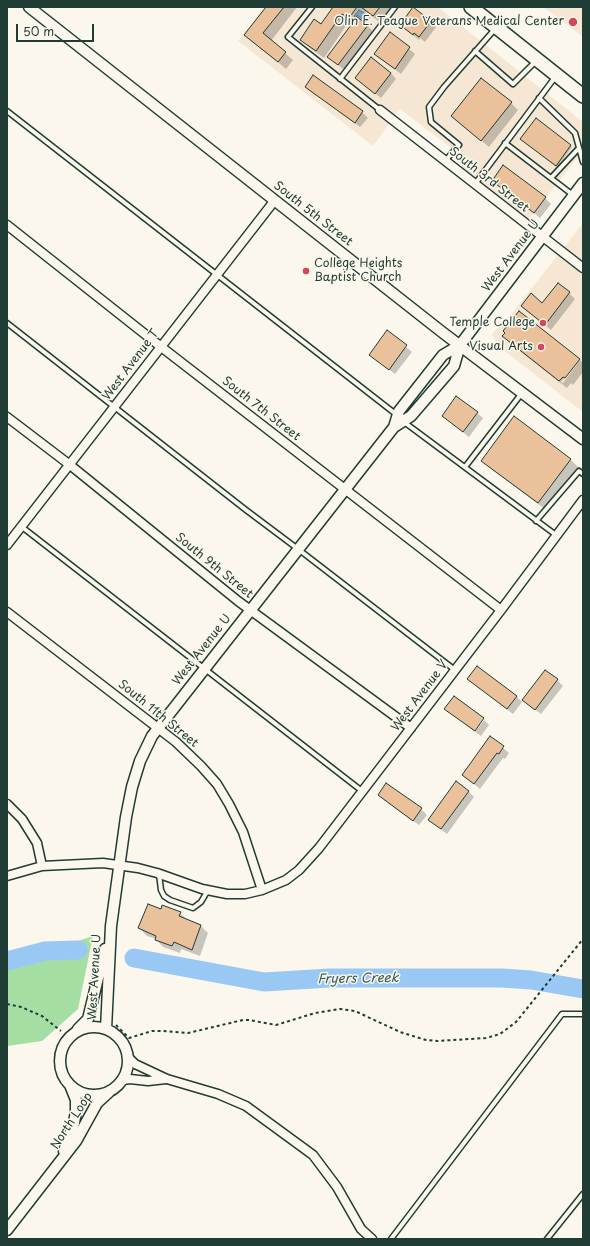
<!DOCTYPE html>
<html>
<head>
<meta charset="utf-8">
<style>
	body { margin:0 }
	#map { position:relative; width:590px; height:1246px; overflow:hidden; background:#fbf7ec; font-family:"Playpen Sans",sans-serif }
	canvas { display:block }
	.frame { position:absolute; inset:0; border:8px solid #1f3d34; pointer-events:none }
	.scale { position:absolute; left:16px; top:24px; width:78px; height:18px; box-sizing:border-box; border:2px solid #1f3d34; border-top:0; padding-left:5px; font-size:12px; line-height:14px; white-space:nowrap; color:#1f3d34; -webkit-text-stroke:3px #fbf7ec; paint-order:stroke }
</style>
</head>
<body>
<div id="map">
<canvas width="590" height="1246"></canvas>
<div class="frame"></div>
<div class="scale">50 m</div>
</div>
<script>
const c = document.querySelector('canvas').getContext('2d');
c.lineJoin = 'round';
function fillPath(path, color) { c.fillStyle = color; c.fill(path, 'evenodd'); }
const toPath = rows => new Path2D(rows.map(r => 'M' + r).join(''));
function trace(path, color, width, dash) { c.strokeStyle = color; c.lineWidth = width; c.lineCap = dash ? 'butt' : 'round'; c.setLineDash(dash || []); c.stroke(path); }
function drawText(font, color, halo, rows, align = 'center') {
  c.font = font + ' "Playpen Sans",sans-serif'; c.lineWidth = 3; c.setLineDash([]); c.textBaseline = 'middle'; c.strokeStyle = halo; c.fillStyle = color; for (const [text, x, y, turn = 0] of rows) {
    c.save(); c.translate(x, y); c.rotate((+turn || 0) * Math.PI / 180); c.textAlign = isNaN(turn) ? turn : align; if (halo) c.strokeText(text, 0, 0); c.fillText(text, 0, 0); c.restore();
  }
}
fillPath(toPath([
	[264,7,438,7,583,122,583,151,529,219,460,168,467,160,400,109,373,146,238,41],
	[543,7,583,7,583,37],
	[583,223,583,412,497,345,492,334,513,312]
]), '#f6e7d4');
fillPath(toPath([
	[93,936,78,1009,42,1041,7,1046,7,964]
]), '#a4dea3');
const water = toPath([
	[359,10,370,17,366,22,357,15,356,18,354,16,359,10]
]);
fillPath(water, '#99c8f5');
trace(water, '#6890a8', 1);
fillPath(toPath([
	[268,7,297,7,271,41,293,60,286,69,245,35],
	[334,7,393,7,381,23,366,12,360,20,373,31,344,70,329,57,354,23,350,20,324,58,309,47,301,40,321,25],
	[431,21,436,27,425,42,420,38,419,40,401,25],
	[390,34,415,54,401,74,375,54],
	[391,73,396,79,381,98,356,78],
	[312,92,362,112,368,118,360,127],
	[511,103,518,110,489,147,452,116],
	[536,119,572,147,557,167,523,140],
	[493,181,545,198,551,204,540,218],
	[569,293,575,299,551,330,522,306,543,304],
	[388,332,412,352,395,374,376,360],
	[506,333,579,359,561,382,563,383,580,360,583,363,583,372,573,385,571,383,567,388,511,344,503,336],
	[477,413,483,418,469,437,443,416],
	[570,459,578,467,546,510,490,468,483,461],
	[468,679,516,696,522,702,513,714],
	[557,680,563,686,541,714,529,705],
	[445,709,483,719,474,731],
	[484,720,489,725,481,736,475,732],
	[490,737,509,753,505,759,503,758,480,789,463,775],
	[468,791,474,797,447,834,429,820],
	[379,795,421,809,427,815,419,825,385,801],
	[162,910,180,913,188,921,201,926,208,933,200,956,181,949,180,953,163,947,156,939,147,936,139,928]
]), '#0003');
trace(toPath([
	[134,958,264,982,330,978,502,978,531,980,583,989],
	[7,961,45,951,78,950]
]), '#99c8f5', 19);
const building = toPath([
	[266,7,284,7,263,33,286,52,278,62,244,35,266,7],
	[333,7,357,7,349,18,342,14,316,51,300,40,314,19,321,24,333,7],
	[361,7,380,7,373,16,361,7],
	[413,7,431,21,419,37,414,33,413,35,400,25,413,7],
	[357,17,368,25,338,65,327,57,357,17],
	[390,32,410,47,395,69,374,54,390,32],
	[371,57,391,73,375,94,355,78,371,57],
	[313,75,363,111,355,123,305,87,313,75],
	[481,78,512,102,481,141,451,116,481,78],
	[536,118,571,145,556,166,520,139,536,118],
	[503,165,546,197,534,213,492,181,503,165],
	[558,283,570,292,545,325,521,306,531,293,542,303,558,283],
	[519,311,580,359,565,378,563,377,559,381,502,336,505,333,503,331,519,311],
	[387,330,407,345,389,370,369,355,387,330],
	[456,396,478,412,463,432,442,416,456,396],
	[514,416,571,459,538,503,481,461,514,416],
	[477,666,517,696,507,709,467,679,477,666],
	[545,670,558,679,535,710,522,700,545,670],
	[454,696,484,718,475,731,444,709,454,696],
	[490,736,504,746,499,754,497,753,474,784,462,775,490,736],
	[456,781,469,791,441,829,428,820,456,781],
	[386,783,422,808,413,821,378,795,386,783],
	[148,904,161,909,162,905,181,912,179,916,201,925,192,950,174,942,172,946,155,940,156,936,138,928,148,904]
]);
fillPath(building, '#ebc19b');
trace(building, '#1f3d34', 1);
const service = toPath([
	[312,7,288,37,380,110],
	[475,51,513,84,536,61],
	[340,79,395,7],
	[539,98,575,133,583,162],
	[7,111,397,415],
	[505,143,573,195],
	[445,161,459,145,431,122,429,107,444,87,495,29],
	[551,178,579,148],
	[475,184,556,76],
	[7,323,246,510,298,549,455,670],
	[404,422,556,535],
	[465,467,522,393],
	[536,521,579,471,583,474],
	[22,527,362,791],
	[159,874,161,890,164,896,170,900,193,908,201,902,208,890],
	[391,1239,562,1014,583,1014],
	[547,1239,583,1194]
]);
const minor = toPath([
	[380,110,583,268],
	[7,225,160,346,501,610],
	[7,417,70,465,238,601,411,728],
	[7,545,275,200],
	[7,612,176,742,201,766,217,784,229,804,243,832,262,890],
	[7,804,22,819,37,843,42,866],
	[7,876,42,866,103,863,138,868,157,873,202,889,227,894,245,894,262,890,286,880,299,870,319,848,501,610,583,500],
	[127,1056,135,1064,167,1079,218,1094,246,1106,313,1155,337,1187,361,1229,372,1239],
	[122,1080,130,1079,148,1081,166,1079]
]);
const tertiary = toPath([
	[29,7,442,332,583,439],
	[394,427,399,411,443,355,460,345],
	'60 1061a34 34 0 1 1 68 0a34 34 0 1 1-68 0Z',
	[78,1029,88,1019,105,949],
	[106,1029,111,926,126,817,132,787,140,761,152,736,394,427,411,416,454,366,460,345,583,183],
	[64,1151,74,1123,76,1111,76,1100,70,1085],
	[7,1230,76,1141,97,1103,109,1092]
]);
const primary = toPath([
	[471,7,583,96]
]);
trace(service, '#1f3d34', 7);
trace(minor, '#1f3d34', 11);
trace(tertiary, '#1f3d34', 13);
trace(primary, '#1f3d34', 16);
trace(toPath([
	[7,1004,21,1007,42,1016,61,1031],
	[116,1025,129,1038,152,1031,163,1031,188,1033,243,1020,249,1020,276,1025,315,1013,340,1009,355,1011,400,1032,426,1040,437,1041,486,1038,500,1034,516,1022,583,939]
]), '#1f3d34', 2, [3, 3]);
trace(service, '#fbf7ec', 4);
trace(minor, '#fbf7ec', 8);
trace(tertiary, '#fbf7ec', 10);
trace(primary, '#fbf7ec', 13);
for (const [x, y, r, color] of [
	[573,22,5,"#d1495b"],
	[306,271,4,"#d1495b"],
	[543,323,4,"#d1495b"],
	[541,347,4,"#d1495b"]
]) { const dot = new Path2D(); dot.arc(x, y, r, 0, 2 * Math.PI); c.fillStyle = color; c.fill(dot); trace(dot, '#fbf7ec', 1.5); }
drawText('12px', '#1f3d34', '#fbf7ec', [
	["Olin E. Teague Veterans Medical Center",564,22],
	["College Heights",314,264,"left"],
	["Baptist Church",314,278,"left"],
	["Temple College",535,323],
	["Visual Arts",533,347]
], 'right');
drawText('12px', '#1f3d34', '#fbf7ec', [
	["South 3rd Street",489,180,38],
	["South 5th Street",313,214,38],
	["West Avenue U",511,256,-53],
	["West Avenue T",131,365,-53],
	["South 7th Street",261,409,38],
	["South 9th Street",214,566,39],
	["West Avenue U",202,650,-52],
	["West Avenue V",420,696,-53],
	["South 11th Street",158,714,39],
	["West Avenue U",95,977,-87],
	["North Loop",72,1121,-57]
]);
drawText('italic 13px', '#37595b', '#fbf7ec', [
	["Fryers Creek",358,979,-1]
]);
</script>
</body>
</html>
